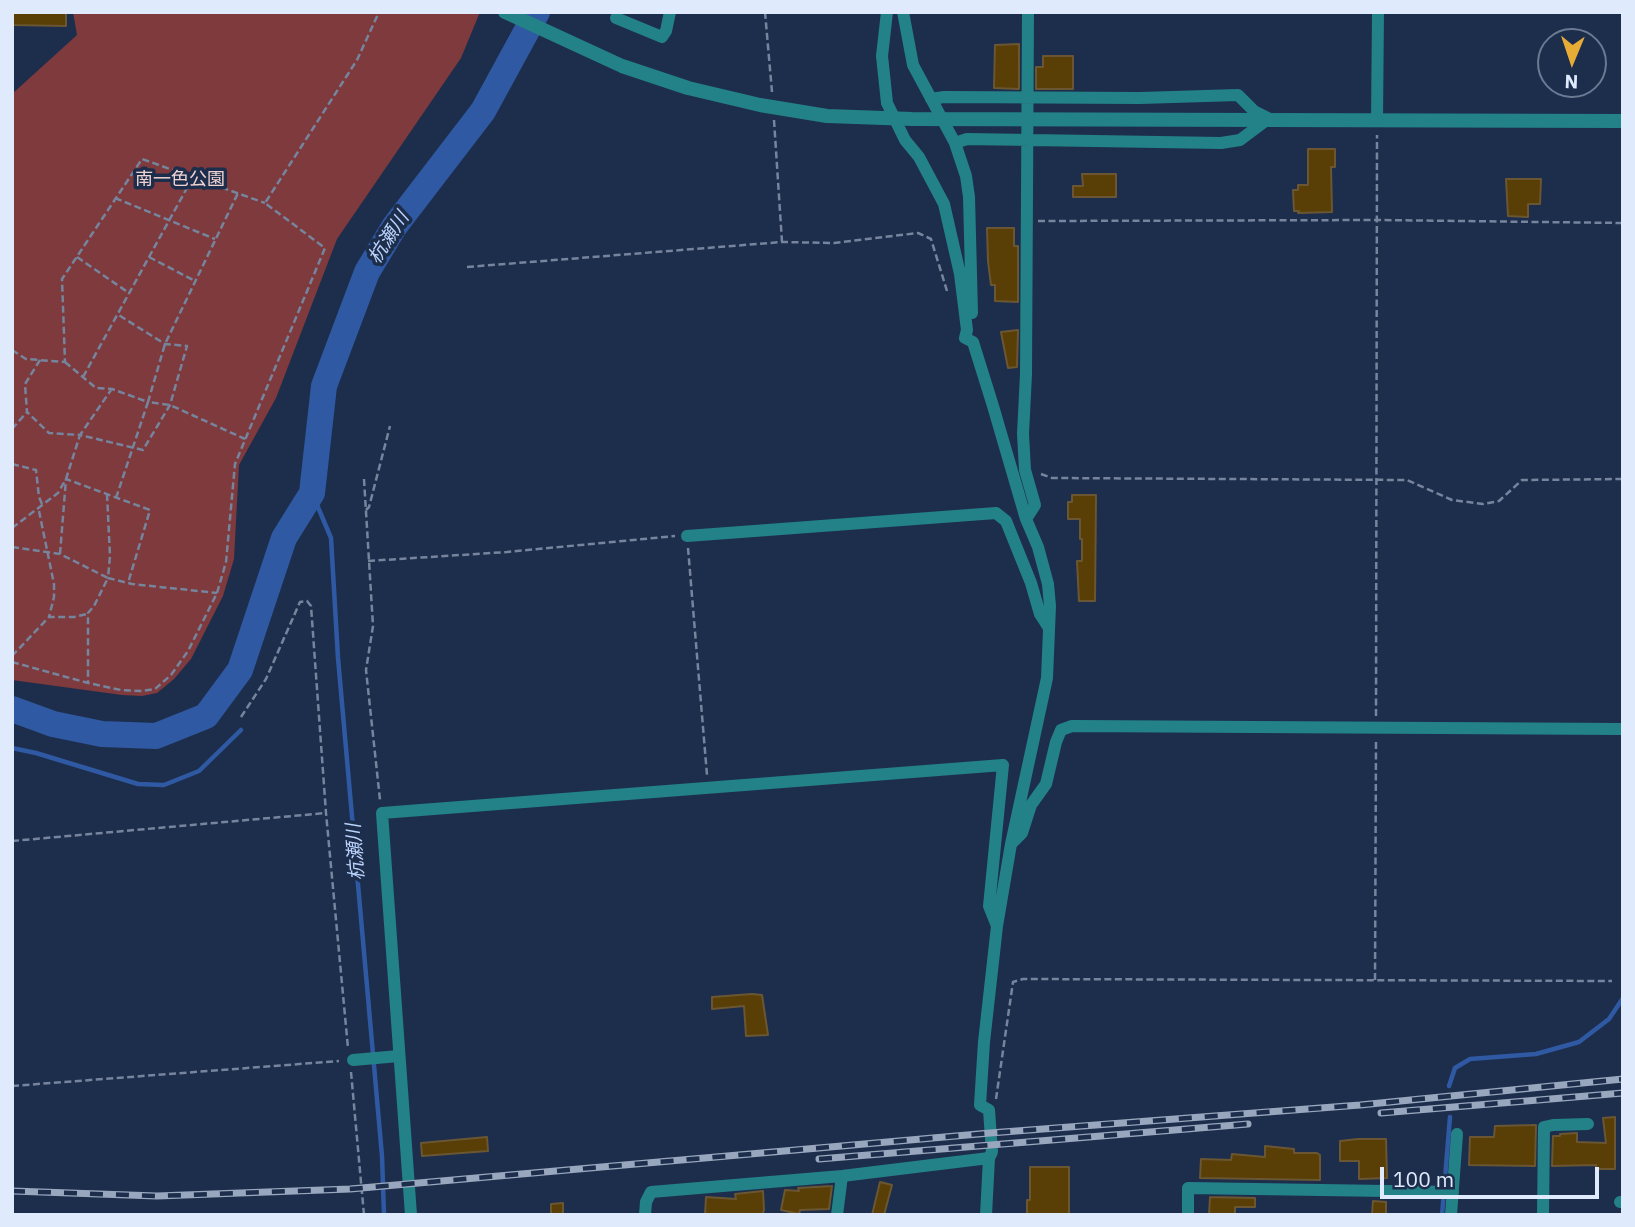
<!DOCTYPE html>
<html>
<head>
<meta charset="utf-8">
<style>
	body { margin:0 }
	#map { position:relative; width:1635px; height:1227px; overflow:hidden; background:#1d2e4c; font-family:"IBM Plex Sans",sans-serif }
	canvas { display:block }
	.frame { position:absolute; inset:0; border:14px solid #dfeafd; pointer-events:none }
	.north { position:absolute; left:1537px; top:28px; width:70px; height:70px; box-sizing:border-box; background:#1d2e4c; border:2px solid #6b7993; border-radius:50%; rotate:182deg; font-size:19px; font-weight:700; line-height:28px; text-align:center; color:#dfeafd }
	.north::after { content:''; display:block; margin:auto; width:24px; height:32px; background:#e7ac36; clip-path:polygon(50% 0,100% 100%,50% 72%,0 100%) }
	.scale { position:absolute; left:1380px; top:1167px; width:219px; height:32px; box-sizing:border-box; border:4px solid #dfeafd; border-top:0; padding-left:9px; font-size:21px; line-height:24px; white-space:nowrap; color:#dfeafd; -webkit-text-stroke:5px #1d2e4c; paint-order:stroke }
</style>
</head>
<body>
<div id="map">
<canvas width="1635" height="1227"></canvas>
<div class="frame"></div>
<div class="north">N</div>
<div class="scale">100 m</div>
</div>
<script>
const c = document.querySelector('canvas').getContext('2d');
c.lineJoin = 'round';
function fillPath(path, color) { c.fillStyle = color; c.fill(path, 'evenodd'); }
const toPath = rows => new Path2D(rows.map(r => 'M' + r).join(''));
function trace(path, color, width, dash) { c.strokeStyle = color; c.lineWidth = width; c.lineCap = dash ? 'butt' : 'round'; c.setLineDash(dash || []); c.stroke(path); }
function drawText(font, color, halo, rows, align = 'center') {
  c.font = font + ' "IBM Plex Sans","Noto Sans JP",sans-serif'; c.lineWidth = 7; c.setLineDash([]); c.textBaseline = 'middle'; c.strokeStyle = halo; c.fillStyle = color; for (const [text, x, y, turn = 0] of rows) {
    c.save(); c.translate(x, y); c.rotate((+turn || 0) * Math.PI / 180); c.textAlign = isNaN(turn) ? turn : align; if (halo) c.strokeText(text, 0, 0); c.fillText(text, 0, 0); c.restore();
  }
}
fillPath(toPath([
	[73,12,480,12,461,58,337,239,276,398,239,465,234,559,223,596,191,659,174,679,157,693,142,696,122,695,12,680,12,94,77,35]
]), '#7e3a3c');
trace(toPath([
	[312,493,331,538,338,658,382,1156,384,1215],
	[12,748,36,753,138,784,164,785,199,771,241,730],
	[1449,1086,1455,1068,1470,1059,1536,1054,1579,1042,1609,1019,1623,998],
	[1442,1215,1450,1117]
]), '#2f59a3', 4.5);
trace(toPath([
	[12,709,53,724,102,734,156,736,206,716,240,670,284,538,312,493,324,386,367,272,394,227,483,111,537,12]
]), '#2f59a3', 26);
const building = toPath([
	[12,12,66,12,66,26,12,25,12,12],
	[1019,44,1019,89,994,88,995,45,1019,44],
	[1043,56,1073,56,1073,89,1036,89,1036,67,1043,67,1043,56],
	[1308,149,1335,149,1335,167,1331,167,1332,212,1298,213,1299,211,1294,211,1293,190,1298,190,1298,185,1308,185,1308,149],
	[1082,174,1116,174,1116,197,1073,197,1073,186,1083,186,1082,174],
	[1506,179,1541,179,1540,204,1528,204,1528,217,1508,216,1506,179],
	[987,228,1014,228,1014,246,1018,246,1018,302,995,301,995,285,991,285,988,261,987,228],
	[1018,330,1017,367,1008,368,1001,332,1018,330],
	[1072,495,1096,495,1095,601,1079,601,1077,561,1082,561,1082,539,1080,539,1080,519,1068,519,1068,502,1072,502,1072,495],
	[752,994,762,995,768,1035,746,1036,744,1006,712,1009,712,997,752,994],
	[1615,1117,1615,1169,1596,1169,1596,1165,1552,1166,1553,1136,1560,1136,1560,1134,1577,1133,1577,1142,1606,1143,1603,1118,1615,1117],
	[1536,1125,1535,1166,1469,1165,1470,1137,1494,1137,1495,1126,1536,1125],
	[487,1137,488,1151,422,1156,421,1143,487,1137],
	[1358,1139,1386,1139,1387,1178,1359,1179,1359,1161,1340,1161,1340,1141,1358,1139],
	[1265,1146,1294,1149,1294,1153,1317,1153,1320,1155,1320,1180,1200,1178,1201,1159,1231,1160,1232,1154,1265,1157,1265,1146],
	[1030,1167,1069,1167,1069,1215,1027,1215,1027,1200,1030,1200,1030,1167],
	[880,1182,892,1185,884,1215,872,1215,880,1182],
	[832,1186,829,1209,800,1210,799,1214,781,1210,785,1190,799,1191,798,1188,832,1186],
	[763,1191,764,1210,762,1215,705,1215,706,1197,736,1199,735,1194,763,1191],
	[1210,1197,1255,1198,1255,1207,1235,1207,1235,1215,1209,1215,1210,1197],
	[1373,1201,1386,1202,1386,1215,1372,1215,1373,1201],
	[563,1203,563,1215,551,1215,551,1204,563,1203]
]);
fillPath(building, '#593e05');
trace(building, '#6a5632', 2);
trace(toPath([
	[765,12,772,92],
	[774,120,782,242],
	[115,198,215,239],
	[1038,221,1377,220,1623,223],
	[77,257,129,293],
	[149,257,195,281],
	[467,267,782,242,834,243,918,233,931,239,947,291],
	[12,350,26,359,65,362,62,279,142,159,265,203],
	[40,360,25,384,27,412,49,433,80,435,111,390],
	[65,362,96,388,112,389,148,402,165,344,238,193],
	[83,377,193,177],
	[12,429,27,412],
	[12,464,36,470,39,497,42,504],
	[1041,474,1052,478,1407,480,1452,500,1483,504,1499,501,1522,480,1623,479],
	[364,479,373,626,366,670,380,800],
	[107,494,110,556,108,578,132,584,217,593],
	[116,498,148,402,170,405,245,439],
	[366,510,369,507,390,426],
	[39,511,54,584,54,597,49,617],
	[12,528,58,493,66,479,80,435,143,450,170,405,187,346,165,344,117,314],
	[12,547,60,554,108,578,94,606,88,613,88,683],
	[688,548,707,775],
	[60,554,66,479,150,510,128,583],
	[368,561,507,552,675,536],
	[12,656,49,617,74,617,87,614],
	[12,662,88,683,121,690,142,691,155,689,171,675,188,651,217,593,226,562,235,464,325,248,265,203,357,60,379,12],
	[1376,716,1377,135],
	[241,717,266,679,300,602,307,601,311,606,326,813,348,1048],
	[12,841,326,813],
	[1375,980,1376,740],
	[351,1072,364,1215],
	[12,1086,339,1061],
	[996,1099,1013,982,1023,979,1612,981]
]), '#76849d', 2.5, [7, 3.5]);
trace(toPath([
	[887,12,882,56,887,103,905,140,919,157,944,204,960,274,967,330,965,338,973,342,993,406,1026,519,1038,547,1048,584,1050,606,1047,678,1011,844,997,926,984,1042,980,1105,989,1110,992,1152,989,1158,986,1215],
	[903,12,913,65,955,143,966,176,969,197,972,313],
	[616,18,662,37,666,31,670,12],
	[931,99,944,97,1140,98,1238,95,1254,111,1270,119],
	[1377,121,1378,12],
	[955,143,967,139,1221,143,1240,140,1268,119],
	[1026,519,1035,505,1025,470,1023,434,1026,374,1028,12],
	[687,536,996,513,1006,521,1031,583,1040,614,1049,628],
	[1011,844,1022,833,1031,805,1046,784,1056,742,1061,730,1072,726,1623,729],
	[353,1060,399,1056],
	[1620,1202,1623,1202],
	[411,1215,382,813,1003,765,989,906,997,926],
	[645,1215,646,1202,651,1192,842,1176,989,1158],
	[837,1215,842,1176],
	[1188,1215,1188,1188,1453,1192],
	[1451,1215,1457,1134],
	[1543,1215,1544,1127,1553,1125,1588,1124]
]), '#238287', 12);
trace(toPath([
	[505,12,622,66,688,88,760,105,827,116,912,119,1623,121]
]), '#238287', 14);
const rail = toPath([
	[1381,1113,1623,1093],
	[819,1159,1248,1124],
	[12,1191,157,1196,350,1189,990,1133,1360,1105,1623,1079]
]);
trace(rail, '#99a7be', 7);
trace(rail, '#1d2e4c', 4.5, [13]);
drawText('18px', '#efd2d1', '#1d2e4c', [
	["南一色公園",180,180]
]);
drawText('italic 19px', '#bad3fc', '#1d2e4c', [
	["杭瀬川",389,238,-57],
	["杭瀬川",356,852,-94]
]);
</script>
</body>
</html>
